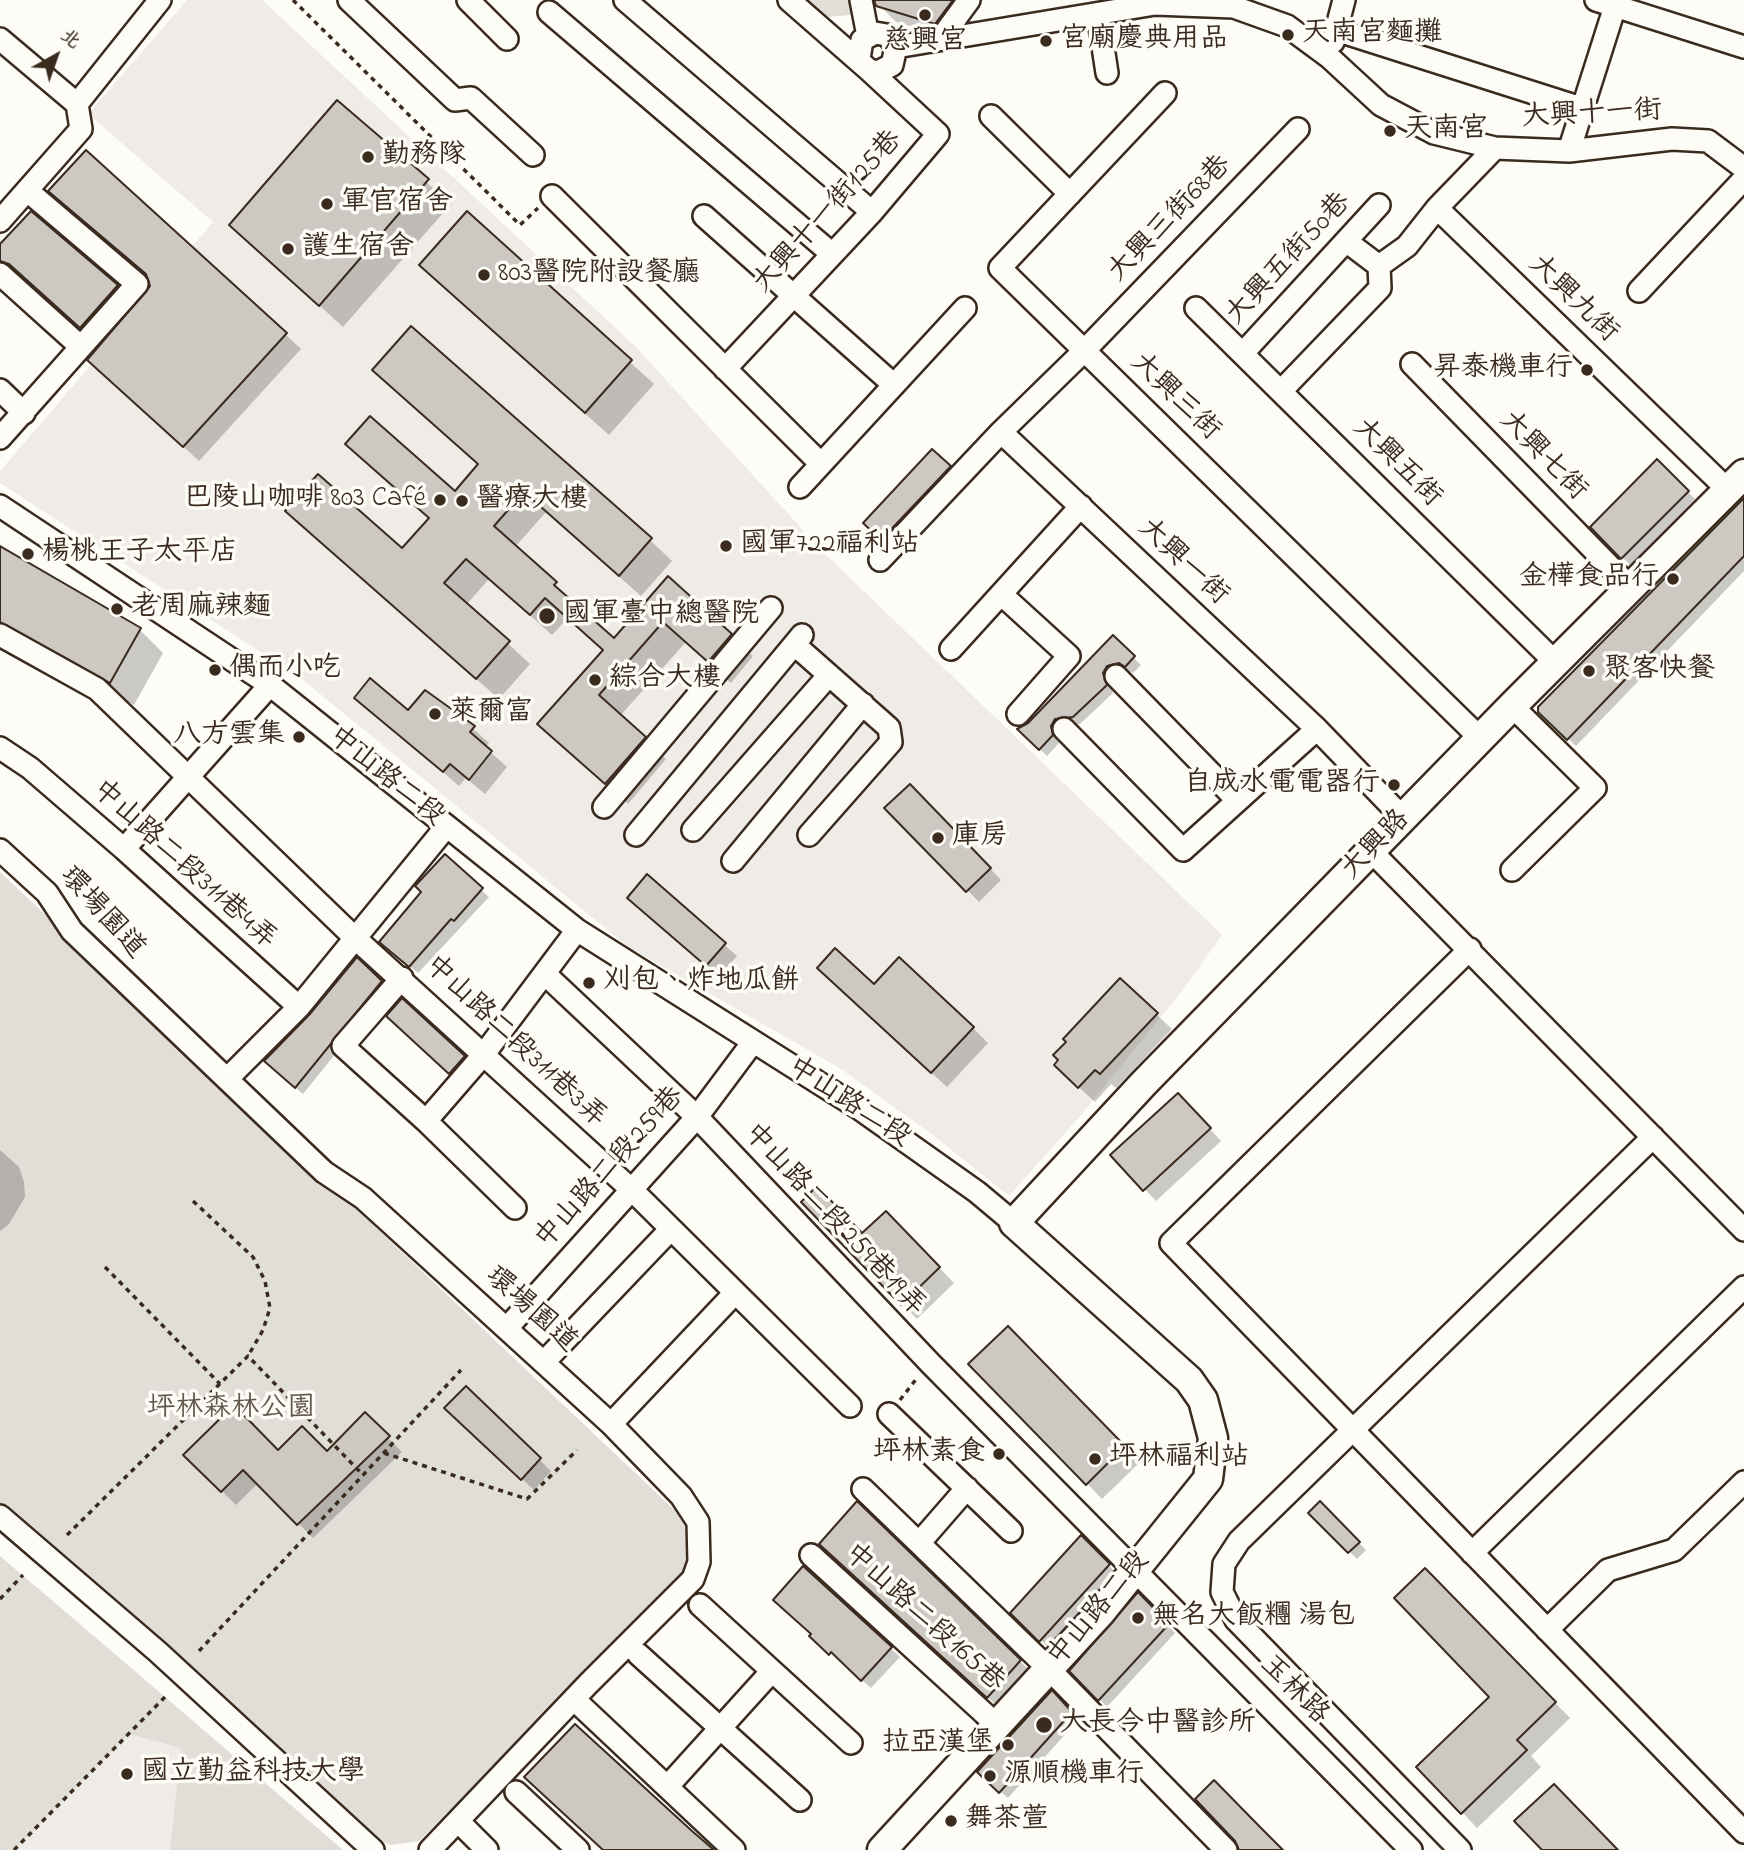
<!DOCTYPE html>
<html>
<head>
<meta charset="utf-8">
<style>
	body { margin:0 }
	#map { position:relative; width:1744px; height:1850px; overflow:hidden; background:#fdfcf7; font-family:"Indie Flower","LXGW WenKai TC",sans-serif }
	canvas { display:block }
	.north { position:absolute; left:21px; top:21px; width:70px; height:70px; -webkit-text-stroke:5px #fdfcf7; paint-order:stroke; rotate:40deg; font-size:19px; font-weight:700; line-height:28px; text-align:center; color:#3b2a1e }
	.north::after { content:''; display:block; margin:auto; width:24px; height:32px; background:#3b2a1e; clip-path:polygon(50% 0,100% 100%,50% 72%,0 100%) }
</style>
</head>
<body>
<div id="map">
<canvas width="1744" height="1850"></canvas>
<div class="north">北</div>
</div>
<script>
const c = document.querySelector('canvas').getContext('2d');
c.lineJoin = 'round';
function fillPath(path, color) { c.fillStyle = color; c.fill(path, 'evenodd'); }
const toPath = rows => new Path2D(rows.map(r => 'M' + r).join(''));
function trace(path, color, width, dash) { c.strokeStyle = color; c.lineWidth = width; c.lineCap = dash ? 'butt' : 'round'; c.setLineDash(dash || []); c.stroke(path); }
function drawText(font, color, halo, rows, align = 'center') {
  c.font = font + ' "Indie Flower","LXGW WenKai TC",sans-serif'; c.lineWidth = 7; c.setLineDash([]); c.textBaseline = 'middle'; c.strokeStyle = halo; c.fillStyle = color; for (const [text, x, y, turn = 0] of rows) {
    c.save(); c.translate(x, y); c.rotate((+turn || 0) * Math.PI / 180); c.textAlign = isNaN(turn) ? turn : align; if (halo) c.strokeText(text, 0, 0); c.fillText(text, 0, 0); c.restore();
  }
}
fillPath(toPath([
	[187,0,262,0,635,346,823,552,1222,935,1182,991,1082,1114,1009,1196,933,1135,841,1069,627,946,302,679,0,483,0,471,213,222,88,114],
	[0,1556,165,1697,343,1850,0,1850]
]), '#efece7');
fillPath(toPath([
	[795,0,857,0,861,14,816,18],
	[0,872,684,1519,687,1557,684,1575,419,1841,391,1845,374,1838,0,1515],
	[0,1556,165,1697,343,1850,170,1850,181,1748,129,1734,14,1850,0,1850]
]), '#e1ded7');
fillPath(toPath([
	[878,0,983,0,951,38,896,22,880,6],
	[337,103,451,204,343,327,231,225],
	[51,191,285,334,301,349,199,461,105,375,148,294,151,280],
	[31,213,132,302,96,342,25,279,13,276,0,280,0,247],
	[467,214,654,384,609,435,444,288],
	[374,370,650,540,672,561,641,596,546,512,515,547,614,640,668,579,753,656,731,683,685,643,620,716,666,759,628,804,561,745,604,651,567,619,552,635,489,579,466,605,530,664,499,699,309,532,403,550,430,520,347,444,455,493,480,466],
	[932,452,956,475,889,546,865,522],
	[1657,462,1695,499,1630,565,1593,527],
	[1744,498,1744,571,1576,746,1538,709],
	[0,548,140,630,163,653,134,705,31,646,0,632],
	[1113,638,1141,665,1133,673,1127,670,1115,673,1110,681,1113,693,1080,724,1063,726,1058,734,1059,743,1047,756,1020,729,1029,724],
	[356,697,409,712,446,710,449,707,489,743,485,747,507,767,485,794,466,778,459,786],
	[910,786,1001,880,979,902,887,808],
	[445,856,489,897,418,973,388,949],
	[648,877,737,956,719,976,641,909],
	[381,982,388,989,303,1094,273,1068],
	[834,983,874,987,973,1028,988,1043,947,1087],
	[1156,1014,1172,1029,1116,1088,1111,1084,1095,1102,1071,1080,1067,1042],
	[389,1016,464,1057,471,1064,457,1080],
	[1189,1106,1221,1141,1156,1201,1113,1155],
	[0,1150,19,1167,24,1182,25,1197,9,1224,0,1231],
	[803,1202,863,1235,886,1213,954,1283,917,1319],
	[1008,1328,1139,1463,1102,1499,971,1364],
	[466,1388,551,1471,534,1490,458,1419],
	[365,1415,402,1452,313,1538,258,1483,236,1505,186,1455,327,1453],
	[857,1504,1027,1668,995,1704,829,1551],
	[1320,1504,1366,1550,1357,1559,1311,1513],
	[1081,1537,1116,1573,1048,1647,1012,1613],
	[804,1568,900,1657,871,1688,811,1636],
	[1425,1570,1570,1718,1531,1756,1541,1767,1477,1828,1462,1812,1492,1697],
	[1138,1595,1175,1633,1107,1707,1072,1671],
	[1052,1693,1078,1720,1008,1798,986,1779]
]), '#0003');
const building = toPath([
	[874,0,953,0,935,24,876,6,874,0],
	[337,100,429,179,319,306,229,225,337,100],
	[86,150,287,333,183,447,87,360,150,286,146,274,48,191,86,150],
	[31,211,118,285,80,328,9,264,0,261,0,244,31,211],
	[467,211,632,360,585,413,419,265,467,211],
	[411,326,652,538,619,576,524,492,494,526,557,582,554,585,614,638,668,576,732,634,708,662,663,622,599,695,646,737,605,784,537,724,603,650,545,598,530,615,466,559,444,583,510,641,476,679,285,511,318,474,402,548,429,518,345,444,370,416,455,491,478,464,372,370,411,326],
	[932,449,951,466,881,540,863,523,932,449],
	[1657,459,1689,491,1621,559,1590,527,1657,459],
	[1744,498,1744,556,1567,740,1538,712,1538,707,1744,498],
	[0,546,141,628,110,683,0,622,0,546],
	[1113,635,1135,656,1125,667,1119,663,1107,666,1103,673,1107,685,1073,717,1055,719,1051,726,1053,735,1039,750,1017,729,1028,723,1113,635],
	[370,678,408,710,425,690,475,726,470,732,492,751,469,780,450,764,443,772,354,698,370,678],
	[910,784,991,868,966,892,884,808,910,784],
	[445,854,483,888,454,921,451,919,409,967,379,942,421,892,415,886,445,854],
	[647,874,726,943,706,966,627,898,647,874],
	[835,948,874,984,899,957,974,1027,931,1073,817,968,835,948],
	[357,957,382,981,295,1088,264,1061,309,1015,357,957],
	[1120,978,1158,1013,1100,1074,1095,1070,1078,1088,1054,1065,1058,1060,1053,1055,1066,1042,1063,1039,1120,978],
	[402,998,465,1056,449,1074,386,1016,402,998],
	[1178,1093,1211,1128,1143,1191,1110,1155,1178,1093],
	[817,1186,862,1233,886,1211,940,1267,901,1305,801,1202,817,1186],
	[1008,1326,1125,1446,1086,1485,968,1364,1008,1326],
	[466,1386,541,1458,521,1480,444,1408,466,1386],
	[234,1405,278,1450,302,1426,327,1451,365,1412,390,1436,297,1525,243,1470,221,1492,183,1455,234,1405],
	[857,1501,1021,1660,987,1698,819,1544,857,1501],
	[1320,1501,1360,1542,1348,1553,1308,1513,1320,1501],
	[1081,1535,1110,1564,1039,1642,1010,1613,1081,1535],
	[803,1566,892,1647,861,1681,831,1652,829,1655,809,1636,811,1634,773,1600,803,1566],
	[1425,1568,1556,1702,1517,1740,1527,1750,1461,1814,1416,1767,1489,1697,1394,1598,1425,1568],
	[1138,1592,1169,1624,1098,1701,1069,1671,1138,1592],
	[1052,1690,1072,1712,999,1793,977,1772,1052,1690],
	[575,1724,692,1831,714,1850,603,1850,524,1777,575,1724],
	[1214,1780,1263,1830,1283,1850,1239,1850,1235,1841,1195,1799,1214,1780],
	[1554,1784,1618,1850,1542,1850,1514,1821,1554,1784]
]);
fillPath(building, '#cdc8c2');
trace(building, '#3b2a1e', 2);
const minor = toPath([
	[349,0,455,100,471,98,533,155],
	[468,0,507,39],
	[625,0,872,212],
	[789,0,869,70,878,72,892,65,896,47,887,35,875,33,862,40,859,59],
	[861,0,868,36],
	[1596,0,1744,47],
	[549,12,832,254],
	[1098,14,1107,73],
	[1336,30,1581,108],
	[942,37,969,0],
	[0,39,77,104],
	[1333,42,1344,0],
	[896,47,1155,4,1234,7,1287,26,1329,57,1381,105,1434,133,1495,148,1569,151,1672,139,1708,141,1744,168],
	[1165,93,1000,268,1480,738],
	[77,104,160,0],
	[991,116,1070,194],
	[1298,129,1085,350,1001,432,1317,729,1404,819],
	[1495,148,1437,208,1728,490],
	[1569,151,1617,0],
	[552,196,821,464],
	[704,216,894,385],
	[0,221,81,129,77,104],
	[1346,241,1379,266],
	[0,274,81,347],
	[1639,291,1744,179],
	[1196,308,1555,662],
	[1243,353,1379,205],
	[1412,364,1632,589],
	[725,369,872,212,938,134,869,70],
	[0,390,24,413],
	[1281,391,1380,288,1379,266,1407,246,1437,208],
	[0,438,137,284,36,198],
	[800,487,965,308],
	[0,506,270,685,577,930,857,1107,977,1192,1014,1223],
	[880,560,1001,432],
	[1001,594,1069,656,1018,714],
	[0,635,97,689,355,938,633,1191,850,1406],
	[795,645,889,728,891,742,809,835],
	[951,649,1081,506],
	[1116,676,1237,800],
	[1512,706,1595,788,1512,870],
	[1064,729,1183,850,1317,729],
	[0,748,30,768,124,849,299,1007],
	[604,807,771,608],
	[693,830,829,675],
	[636,835,802,635],
	[124,849,270,685],
	[0,850,47,893,72,931,324,1172,363,1198,611,1424,681,1496,698,1522,699,1562,693,1579,588,1684,430,1850],
	[1372,852,1744,1230],
	[733,861,863,704],
	[1470,949,1171,1243,1744,1832],
	[546,975,697,1117,930,1363,1411,1850],
	[402,978,343,1046,426,1121,515,1208],
	[227,1079,299,1007,446,827],
	[426,1121,484,1054,577,930],
	[507,1328,697,1117,753,1042],
	[544,1362,671,1229],
	[889,1414,1011,1531],
	[611,1424,734,1294],
	[863,1489,1050,1670,1226,1850],
	[0,1516,158,1652,373,1850],
	[920,1542,967,1488],
	[1472,1553,1744,1287],
	[811,1555,997,1725],
	[700,1605,851,1743],
	[1547,1630,1608,1570,1674,1550,1744,1482],
	[638,1654,800,1800],
	[579,1704,734,1850],
	[667,1787,772,1671],
	[516,1792,578,1850],
	[459,1822,487,1850],
	[1460,1850,1236,1620,1222,1592,1224,1564,1239,1541,1653,1137]
]);
const major = toPath([
	[882,1850,1101,1612,1208,1479,1213,1438,1203,1400,1189,1380,1014,1223,1144,1083,1512,706,1744,474]
]);
trace(minor, '#3b2a1e', 26);
trace(major, '#3b2a1e', 33);
trace(toPath([
	[293,0,520,225,538,208],
	[193,1201,253,1257,265,1281,270,1308,263,1330,248,1356],
	[105,1267,220,1384],
	[900,1400,917,1378],
	[384,1453,527,1499,577,1450],
	[67,1535,248,1356,363,1475],
	[0,1599,23,1575],
	[199,1651,461,1370],
	[14,1850,165,1697]
]), '#3b2a1e', 3.5, [5, 5]);
trace(minor, '#fdfcf7', 21);
trace(major, '#fdfcf7', 28);
for (const [x, y, r, color] of [
	[925,15,7,"#3b2a1e"],
	[1288,35,7,"#3b2a1e"],
	[1046,41,7,"#3b2a1e"],
	[1390,131,7,"#3b2a1e"],
	[368,157,7,"#3b2a1e"],
	[327,204,7,"#3b2a1e"],
	[288,249,7,"#3b2a1e"],
	[484,275,7,"#3b2a1e"],
	[1587,370,7,"#3b2a1e"],
	[440,500,7,"#3b2a1e"],
	[462,501,7,"#3b2a1e"],
	[726,546,7,"#3b2a1e"],
	[28,554,7,"#3b2a1e"],
	[1673,579,7,"#3b2a1e"],
	[117,609,7,"#3b2a1e"],
	[547,616,9,"#3b2a1e"],
	[215,670,7,"#3b2a1e"],
	[1589,671,7,"#3b2a1e"],
	[595,680,7,"#3b2a1e"],
	[435,714,7,"#3b2a1e"],
	[299,737,7,"#3b2a1e"],
	[1394,785,7,"#3b2a1e"],
	[938,838,7,"#3b2a1e"],
	[589,983,7,"#3b2a1e"],
	[999,1454,7,"#3b2a1e"],
	[1095,1459,7,"#3b2a1e"],
	[1138,1618,7,"#3b2a1e"],
	[1044,1725,9,"#3b2a1e"],
	[1008,1745,7,"#3b2a1e"],
	[127,1774,7,"#3b2a1e"],
	[990,1776,7,"#3b2a1e"],
	[951,1821,7,"#3b2a1e"]
]) { const dot = new Path2D(); dot.arc(x, y, r, 0, 2 * Math.PI); c.fillStyle = color; c.fill(dot); trace(dot, '#fdfcf7', 2.5); }
drawText('28px', '#3b2a1e', '#fdfcf7', [
	["天南宮麵攤",1302,35],
	["宮廟慶典用品",1060,41],
	["慈興宮",925,43,"center"],
	["天南宮",1404,131],
	["勤務隊",382,157],
	["軍官宿舍",341,204],
	["護生宿舍",302,249],
	["803醫院附設餐廳",498,275],
	["昇泰機車行",1573,370,"right"],
	["巴陵山咖啡 803 Café",426,500,"right"],
	["醫療大樓",476,501],
	["國軍722福利站",740,546],
	["楊桃王子太平店",42,554],
	["金樺食品行",1659,579,"right"],
	["老周麻辣麵",131,609],
	["國軍臺中總醫院",563,616],
	["偶而小吃",229,670],
	["聚客快餐",1603,671],
	["綜合大樓",609,680],
	["萊爾富",449,714],
	["八方雲集",285,737,"right"],
	["自成水電電器行",1380,785,"right"],
	["庫房",952,838],
	["刈包、炸地瓜餅",603,983],
	["坪林素食",985,1454,"right"],
	["坪林福利站",1109,1459],
	["無名大飯糰 湯包",1152,1618],
	["大長今中醫診所",1060,1725],
	["拉亞漢堡",994,1745,"right"],
	["國立勤益科技大學",141,1774],
	["源順機車行",1004,1776],
	["舞茶萱",965,1821]
], 'left');
drawText('28px', '#3b2a1e', '#fdfcf7', [
	["大興十一街",1592,116,-3],
	["大興十一街125巷",829,213,-48],
	["大興三街68巷",1171,220,-46],
	["大興五街50巷",1290,260,-47],
	["大興九街",1572,300,44],
	["大興三街",1174,398,44],
	["大興七街",1542,457,46],
	["大興五街",1396,464,45],
	["大興一街",1182,563,43],
	["中山路二段",385,778,39],
	["大興路",1377,846,-46],
	["中山路二段311巷4弄",183,866,42],
	["環場園道",101,914,48],
	["中山路二段311巷3弄",514,1043,43],
	["中山路二段",848,1104,33],
	["中山路二段259巷",611,1169,-48],
	["中山路二段259巷19弄",833,1221,47],
	["環場園道",530,1311,42],
	["中山路二段",1100,1610,-50],
	["中山路二段165巷",923,1619,42],
	["玉林路",1293,1691,45]
]);
drawText('28px', '#64574c', '#fdfcf7', [
	["坪林森林公園",231,1410]
]);
</script>
</body>
</html>
